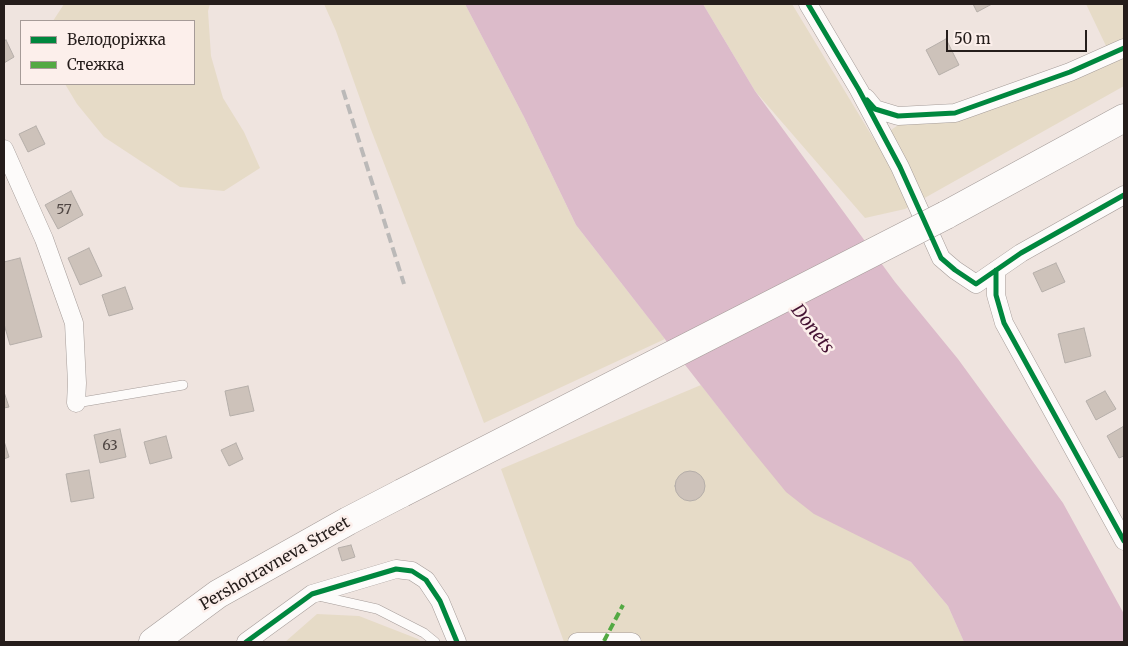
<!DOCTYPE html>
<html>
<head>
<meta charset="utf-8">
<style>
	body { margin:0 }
	#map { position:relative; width:1128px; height:646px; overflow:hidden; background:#efe4df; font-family:Merriweather,serif }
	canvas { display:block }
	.frame { position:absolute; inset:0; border:5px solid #251d1b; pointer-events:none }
	.legend { position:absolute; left:20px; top:20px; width:175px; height:65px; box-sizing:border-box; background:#fcefeb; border:1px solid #a69b98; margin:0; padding:6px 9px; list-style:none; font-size:15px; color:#251d1b }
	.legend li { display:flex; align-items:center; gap:10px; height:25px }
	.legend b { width:25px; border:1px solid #a69b98 }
	.scale { position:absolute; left:946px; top:30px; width:141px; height:22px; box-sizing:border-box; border:2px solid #251d1b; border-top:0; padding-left:6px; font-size:15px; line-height:18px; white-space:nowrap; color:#251d1b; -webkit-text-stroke:4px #fcefeb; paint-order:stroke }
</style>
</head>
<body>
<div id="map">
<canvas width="1128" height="646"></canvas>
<div class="frame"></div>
<ul class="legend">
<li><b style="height:6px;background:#00873e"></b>Велодоріжка</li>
<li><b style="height:6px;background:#53a943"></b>Стежка</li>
</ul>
<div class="scale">50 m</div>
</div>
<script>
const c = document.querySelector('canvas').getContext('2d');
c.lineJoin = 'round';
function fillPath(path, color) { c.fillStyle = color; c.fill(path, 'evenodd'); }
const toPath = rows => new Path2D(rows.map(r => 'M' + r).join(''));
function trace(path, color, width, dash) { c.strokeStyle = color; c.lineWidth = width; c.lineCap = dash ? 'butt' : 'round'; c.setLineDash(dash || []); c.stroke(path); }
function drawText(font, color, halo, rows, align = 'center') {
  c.font = font + ' Merriweather,serif'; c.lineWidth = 5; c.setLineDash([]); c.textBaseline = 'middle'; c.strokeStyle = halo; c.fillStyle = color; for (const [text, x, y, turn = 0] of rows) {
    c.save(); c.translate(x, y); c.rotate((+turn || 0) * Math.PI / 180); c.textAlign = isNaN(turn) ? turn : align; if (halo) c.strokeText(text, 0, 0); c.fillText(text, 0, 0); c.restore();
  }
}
fillPath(toPath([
	[64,4,210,4,208,11,211,56,223,98,244,132,260,168,224,191,180,187,104,137,77,104,65,84,194,84,194,21,53,21],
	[324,4,465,4,524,117,576,225,665,339,484,423,370,127,336,31],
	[703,4,792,4,875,141,904,121,972,113,1107,48,1086,4,1124,4,1124,86,905,209,865,218,755,91],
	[701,385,746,443,875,543,911,562,948,606,964,642,564,642,501,469],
	[317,614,359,616,418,639,422,642,285,642]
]), '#e6dbc7');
fillPath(toPath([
	[465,4,703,4,755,91,895,282,958,359,1063,503,1124,614,1124,642,964,642,948,606,911,562,814,514,786,492,746,443,576,225,524,117]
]), '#dcbbca');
const building = toPath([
	[973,4,992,4,977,12,973,4],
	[946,39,959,65,939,75,926,50,946,39],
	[6,40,14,57,4,63,4,41,6,40],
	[36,126,45,144,28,152,19,134,36,126],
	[71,191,83,215,58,229,45,205,71,191],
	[89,248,102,276,80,285,68,258,89,248],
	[20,258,42,337,10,345,4,324,4,262,20,258],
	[1056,263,1065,282,1042,292,1033,273,1056,263],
	[125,287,133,309,109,316,102,295,125,287],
	[1084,328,1091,356,1065,363,1058,334,1084,328],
	[248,386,254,411,230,416,225,391,248,386],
	[1105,391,1116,409,1096,420,1086,401,1105,391],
	[4,392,9,407,4,408,4,392],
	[1124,426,1124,456,1119,458,1107,436,1124,426],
	[120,429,126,457,100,463,94,435,120,429],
	[166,436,172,458,150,464,144,442,166,436],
	[4,441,9,457,4,459,4,441],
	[236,443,243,459,229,466,221,450,236,443],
	[89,470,94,498,71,502,66,474,89,470],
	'675 486a15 15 0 1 1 30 0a15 15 0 1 1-30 0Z',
	[351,545,355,557,342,561,338,548,351,545]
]);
fillPath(building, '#cdc2ba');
trace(building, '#b5aea9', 1);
const service = toPath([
	[76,403,183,385],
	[319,596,377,609,424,633,435,642]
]);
const minor = toPath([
	[808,4,859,90,900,167,941,258,955,270,976,284,1021,253,1124,195],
	[866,98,875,109,898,116,955,113,1070,72,1124,48],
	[4,149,44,239,74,323,77,383,76,403],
	[996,270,996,295,1004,323,1124,541],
	[246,642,312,594,396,569,412,571,426,580,440,601,457,642],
	[577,642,632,642]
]);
const primary = toPath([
	[946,215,1124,118],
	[153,642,218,594,348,521,402,493]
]);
trace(service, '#a59c99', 10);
trace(minor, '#a59c99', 19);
trace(primary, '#a59c99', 29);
trace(service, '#fdfbfa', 9);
trace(minor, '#fdfbfa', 18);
trace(primary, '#fdfbfa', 28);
trace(toPath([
	[343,90,404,284]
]), '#bbb9b8', 4, [10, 5]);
const primaryBridge = toPath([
	[402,493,946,215]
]);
trace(primaryBridge, '#a59c99', 29, []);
trace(primaryBridge, '#fdfbfa', 28);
trace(toPath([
	[604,641,623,605]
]), '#53a943', 4, [8, 4]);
trace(toPath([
	[808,4,859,90,900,167,941,258,955,270,976,284,1021,253,1124,195],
	[867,100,875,109,898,116,955,113,1070,72,1124,48],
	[996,270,996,295,1004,323,1124,541],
	[246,642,312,594,396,569,412,571,426,580,440,601,457,642]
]), '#00873e', 5);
drawText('14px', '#4f4643', null, [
	["57",64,210],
	["63",110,446]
]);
drawText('16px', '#251d1b', '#fcefeb', [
	["Pershotravneva Street",275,564,-30]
]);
drawText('italic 18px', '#461434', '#fcefeb', [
	["Donets",812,329,52]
]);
</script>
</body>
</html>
